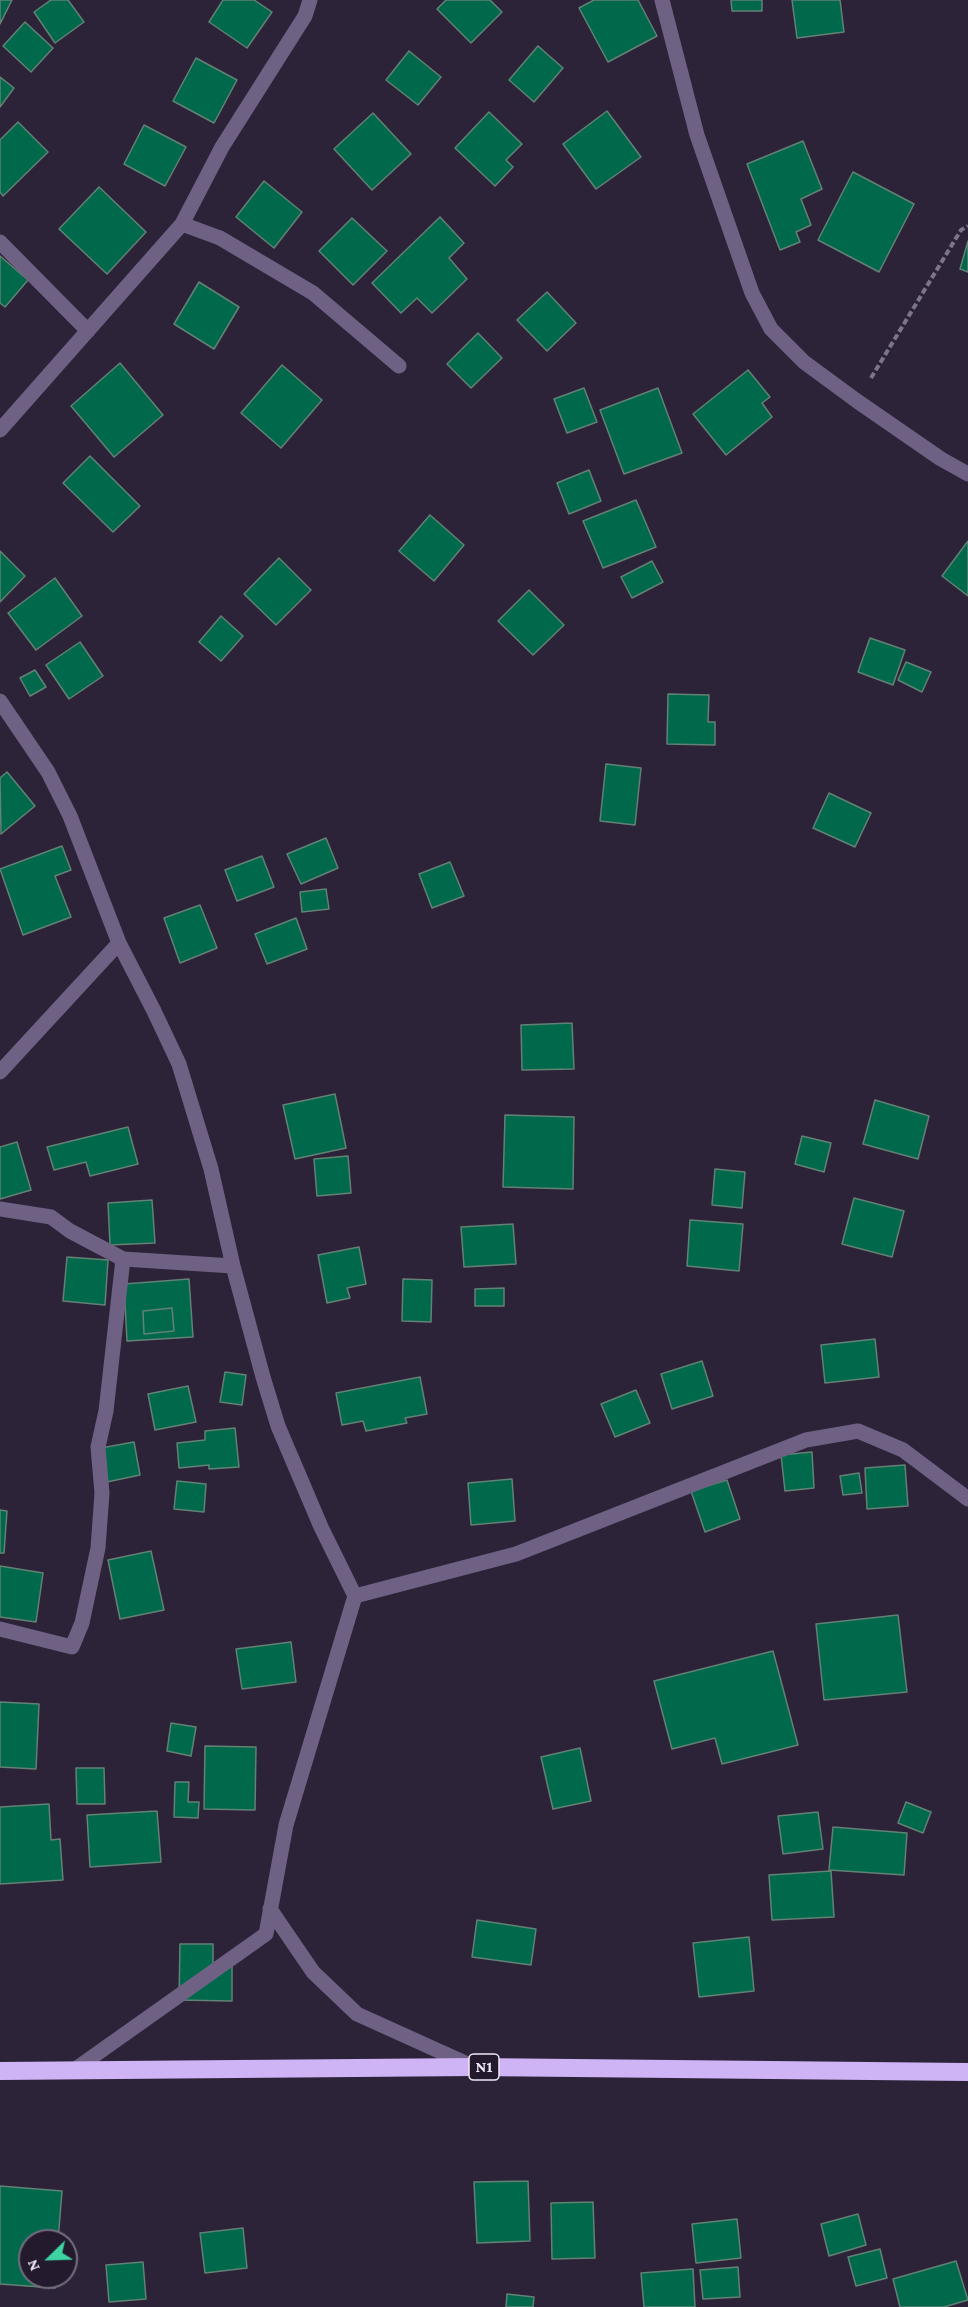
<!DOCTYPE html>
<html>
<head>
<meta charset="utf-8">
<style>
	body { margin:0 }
	#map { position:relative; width:968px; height:2307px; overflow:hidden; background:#2c2339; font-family:"Crimson Pro",serif }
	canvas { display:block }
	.north { position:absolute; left:18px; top:2229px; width:60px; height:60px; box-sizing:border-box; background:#231a2e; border:2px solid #756d7f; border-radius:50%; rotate:247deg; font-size:16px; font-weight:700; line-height:24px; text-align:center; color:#efe9f8 }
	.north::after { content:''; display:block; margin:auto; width:21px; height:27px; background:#3ed4a2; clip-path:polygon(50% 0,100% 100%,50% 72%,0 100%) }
</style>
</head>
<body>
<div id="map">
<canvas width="968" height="2307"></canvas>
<div class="north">N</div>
</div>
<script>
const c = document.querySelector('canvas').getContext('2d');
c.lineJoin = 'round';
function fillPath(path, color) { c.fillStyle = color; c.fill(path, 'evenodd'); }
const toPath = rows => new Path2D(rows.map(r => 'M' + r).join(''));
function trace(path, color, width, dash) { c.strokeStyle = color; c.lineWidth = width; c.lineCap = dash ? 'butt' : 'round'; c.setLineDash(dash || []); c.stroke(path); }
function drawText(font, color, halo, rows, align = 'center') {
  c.font = font + ' "Crimson Pro",serif'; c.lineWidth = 6; c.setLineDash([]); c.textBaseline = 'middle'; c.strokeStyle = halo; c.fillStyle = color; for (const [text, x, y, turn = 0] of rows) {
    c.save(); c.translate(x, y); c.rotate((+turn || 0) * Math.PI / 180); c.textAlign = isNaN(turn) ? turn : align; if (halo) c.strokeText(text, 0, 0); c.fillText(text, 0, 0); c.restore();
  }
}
const building = toPath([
	[0,0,12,0,0,24,0,0],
	[51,0,68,0,84,22,55,43,34,12,51,0],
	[223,0,254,0,272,12,247,48,209,22,223,0],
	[446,0,490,0,502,12,471,43,437,9,446,0],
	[594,0,638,0,657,36,608,62,579,8,594,0],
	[731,0,762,0,762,11,732,11,731,0],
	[792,0,840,0,844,32,797,38,792,0],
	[25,22,53,48,31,72,3,46,25,22],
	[538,46,563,68,534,102,509,80,538,46],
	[409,51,441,77,418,105,386,80,409,51],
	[196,58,237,80,214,123,173,101,196,58],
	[0,77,14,88,0,107,0,77],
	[607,111,641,157,596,189,563,144,607,111],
	[489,112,522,144,506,160,513,167,495,186,455,148,489,112],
	[373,113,411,154,372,190,334,149,373,113],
	[18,122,48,152,3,196,0,192,0,140,18,122],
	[144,125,186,147,165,186,124,164,144,125],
	[803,141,822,189,801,199,811,225,796,232,800,242,780,250,747,164,803,141],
	[853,172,914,204,879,272,818,240,853,172],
	[264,181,302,212,274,248,236,217,264,181],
	[99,187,146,232,107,274,59,229,99,187],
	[440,217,464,243,449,258,467,279,432,313,417,298,401,313,372,283,440,217],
	[352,218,387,251,353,285,319,251,352,218],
	[968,241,968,272,960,269,968,241],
	[0,256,28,280,5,307,0,303,0,256],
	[199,282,239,307,214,349,174,324,199,282],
	[547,292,576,323,547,351,517,320,547,292],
	[478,333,502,358,471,388,447,364,478,333],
	[120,363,163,415,114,457,71,406,120,363],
	[282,365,322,400,281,448,241,413,282,365],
	[748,370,770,397,762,403,772,417,726,455,693,414,748,370],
	[584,388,597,422,567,433,554,399,584,388],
	[658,388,682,453,624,474,600,410,658,388],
	[90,456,140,506,113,532,63,483,90,456],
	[589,470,601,501,569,514,557,483,589,470],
	[636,500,656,547,603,568,583,521,636,500],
	[430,515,464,545,434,581,399,551,430,515],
	[968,541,968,596,942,576,968,541],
	[0,551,25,576,0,602,0,551],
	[279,558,311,590,276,625,244,594,279,558],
	[652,561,663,582,632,598,621,577,652,561],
	[55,578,82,616,36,650,8,613,55,578],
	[529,590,564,625,533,655,498,621,529,590],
	[221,616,243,636,221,661,199,642,221,616],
	[870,638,905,650,893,685,858,672,870,638],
	[80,642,103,676,69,699,46,665,80,642],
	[906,662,931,672,922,692,898,680,906,662],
	[35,670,46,687,30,696,20,678,35,670],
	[668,694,709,695,708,722,715,722,715,745,667,744,668,694],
	[606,764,641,768,635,825,600,821,606,764],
	[7,772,35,806,1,834,0,778,7,772],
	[829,793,871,813,855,847,813,828,829,793],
	[326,838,338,868,301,884,287,854,326,838],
	[62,846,71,870,55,876,71,917,23,935,0,869,62,846],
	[262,856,274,887,237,901,225,870,262,856],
	[450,862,464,896,432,908,419,874,450,862],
	[326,889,329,909,302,912,300,892,326,889],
	[200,905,217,948,180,963,164,918,200,905],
	[296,918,307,949,267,964,255,934,296,918],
	[572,1023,574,1069,522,1070,521,1025,572,1023],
	[335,1094,346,1148,295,1159,283,1105,335,1094],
	[875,1100,929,1116,918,1159,863,1144,875,1100],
	[505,1115,574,1117,573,1189,503,1187,505,1115],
	[128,1127,138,1164,90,1176,86,1162,54,1170,47,1147,128,1127],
	[802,1136,831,1143,824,1172,795,1164,802,1136],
	[17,1142,31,1190,0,1199,0,1147,17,1142],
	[348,1156,351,1193,317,1196,314,1159,348,1156],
	[715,1169,745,1172,742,1208,712,1205,715,1169],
	[854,1198,904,1211,892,1257,842,1244,854,1198],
	[152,1200,155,1243,110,1245,108,1203,152,1200],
	[690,1220,743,1224,739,1271,687,1266,690,1220],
	[513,1224,516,1264,464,1267,461,1227,513,1224],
	[359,1247,366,1284,347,1288,350,1298,327,1303,318,1255,359,1247],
	[67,1257,108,1260,105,1305,63,1301,67,1257],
	[189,1279,193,1337,127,1341,124,1284,189,1279],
	[172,1308,174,1331,144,1334,143,1311,172,1308],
	[403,1279,432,1280,431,1322,402,1321,403,1279],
	[504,1288,504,1306,475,1306,475,1289,504,1288],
	[172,1308,174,1331,144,1334,143,1311,172,1308],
	[875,1339,879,1377,825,1383,821,1345,875,1339],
	[702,1361,713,1396,672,1409,661,1374,702,1361],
	[225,1372,246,1375,242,1405,220,1402,225,1372],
	[420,1377,427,1414,405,1418,407,1423,366,1431,363,1421,342,1425,336,1393,420,1377],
	[188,1386,196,1422,155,1430,148,1394,188,1386],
	[636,1390,650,1423,615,1437,601,1404,636,1390],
	[235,1428,239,1467,209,1469,209,1465,179,1468,177,1443,205,1440,205,1431,235,1428],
	[134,1442,140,1475,107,1482,101,1448,134,1442],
	[812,1452,814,1488,785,1491,781,1455,812,1452],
	[905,1465,908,1506,867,1509,865,1468,905,1465],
	[859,1473,862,1493,843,1495,840,1476,859,1473],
	[512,1479,515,1521,471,1525,468,1483,512,1479],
	[727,1480,740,1519,705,1532,691,1491,727,1480],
	[177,1481,206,1484,204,1512,174,1509,177,1481],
	[0,1510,7,1511,4,1553,0,1553,0,1510],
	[151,1551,164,1610,120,1619,108,1560,151,1551],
	[0,1566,43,1573,36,1622,0,1617,0,1566],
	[898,1615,907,1692,824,1700,816,1624,898,1615],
	[291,1642,296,1682,242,1689,236,1649,291,1642],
	[773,1651,798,1745,722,1764,715,1738,672,1749,654,1681,773,1651],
	[0,1702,39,1704,36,1769,0,1767,0,1702],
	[171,1723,196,1727,191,1756,167,1751,171,1723],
	[205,1746,256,1747,255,1810,204,1809,205,1746],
	[580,1748,591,1801,553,1809,541,1757,580,1748],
	[76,1768,104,1768,105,1804,77,1804,76,1768],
	[175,1782,189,1782,188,1802,199,1802,198,1818,174,1817,175,1782],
	[906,1802,931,1812,923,1833,898,1823,906,1802],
	[49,1804,51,1840,60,1839,63,1880,0,1884,0,1807,49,1804],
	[157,1811,161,1862,90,1867,87,1815,157,1811],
	[818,1812,823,1849,783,1854,778,1816,818,1812],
	[833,1827,907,1833,904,1875,829,1870,833,1827],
	[831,1871,834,1917,772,1920,769,1875,831,1871],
	[477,1920,536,1929,531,1965,472,1957,477,1920],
	[749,1937,754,1991,699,1997,693,1943,749,1937],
	[180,1944,213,1944,213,1963,232,1962,232,2001,179,2000,180,1944],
	[528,2181,530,2241,477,2243,474,2182,528,2181],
	[0,2186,62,2191,58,2241,30,2241,30,2277,56,2277,55,2288,0,2284,0,2186],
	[593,2202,595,2258,552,2259,551,2203,593,2202],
	[858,2214,866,2245,829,2256,821,2224,858,2214],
	[737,2219,741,2258,696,2263,692,2224,737,2219],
	[243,2228,247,2268,205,2273,200,2233,243,2228],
	[880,2249,887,2278,856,2286,848,2257,880,2249],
	[956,2261,968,2300,944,2307,900,2307,893,2279,956,2261],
	[143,2262,146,2299,109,2302,106,2265,143,2262],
	[738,2267,740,2297,703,2299,700,2270,738,2267],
	[693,2269,695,2307,644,2307,641,2273,693,2269],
	[507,2294,534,2297,533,2307,506,2307,507,2294]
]);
fillPath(building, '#00694c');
trace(building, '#638174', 1.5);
trace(toPath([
	[871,378,961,230,968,226]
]), '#7c7487', 4, [6, 3]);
trace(toPath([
	[662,0,697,135,752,293,771,329,804,362,857,401,941,459,968,474],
	[182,224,220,238,313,293,399,366],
	[0,242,88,331],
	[0,430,182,224,222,147,305,16,310,0],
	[0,701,48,772,70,816,119,943,154,1011,179,1064,211,1169,233,1266,263,1377,278,1426,321,1527,355,1596,286,1825,266,1934,74,2070],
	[0,1072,119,943],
	[0,1209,51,1217,70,1231,123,1259,106,1411,98,1447,102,1493,98,1548,82,1623,72,1647,0,1629],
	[123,1259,233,1266],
	[355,1596,516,1554,806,1440,858,1431,903,1450,968,1499],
	[270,1909,313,1972,357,2014,472,2066]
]), '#6f6183', 15);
trace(toPath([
	[0,2071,475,2067,968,2072]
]), '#ceb3f5', 18);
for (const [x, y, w] of [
	[484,2067,30]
]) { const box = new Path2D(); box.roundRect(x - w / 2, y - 13, w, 26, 4.5); c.fillStyle = '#231a2e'; c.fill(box); trace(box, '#efe9f8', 1.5); }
drawText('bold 16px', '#efe9f8', null, [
	["N1",484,2067]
]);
</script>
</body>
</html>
